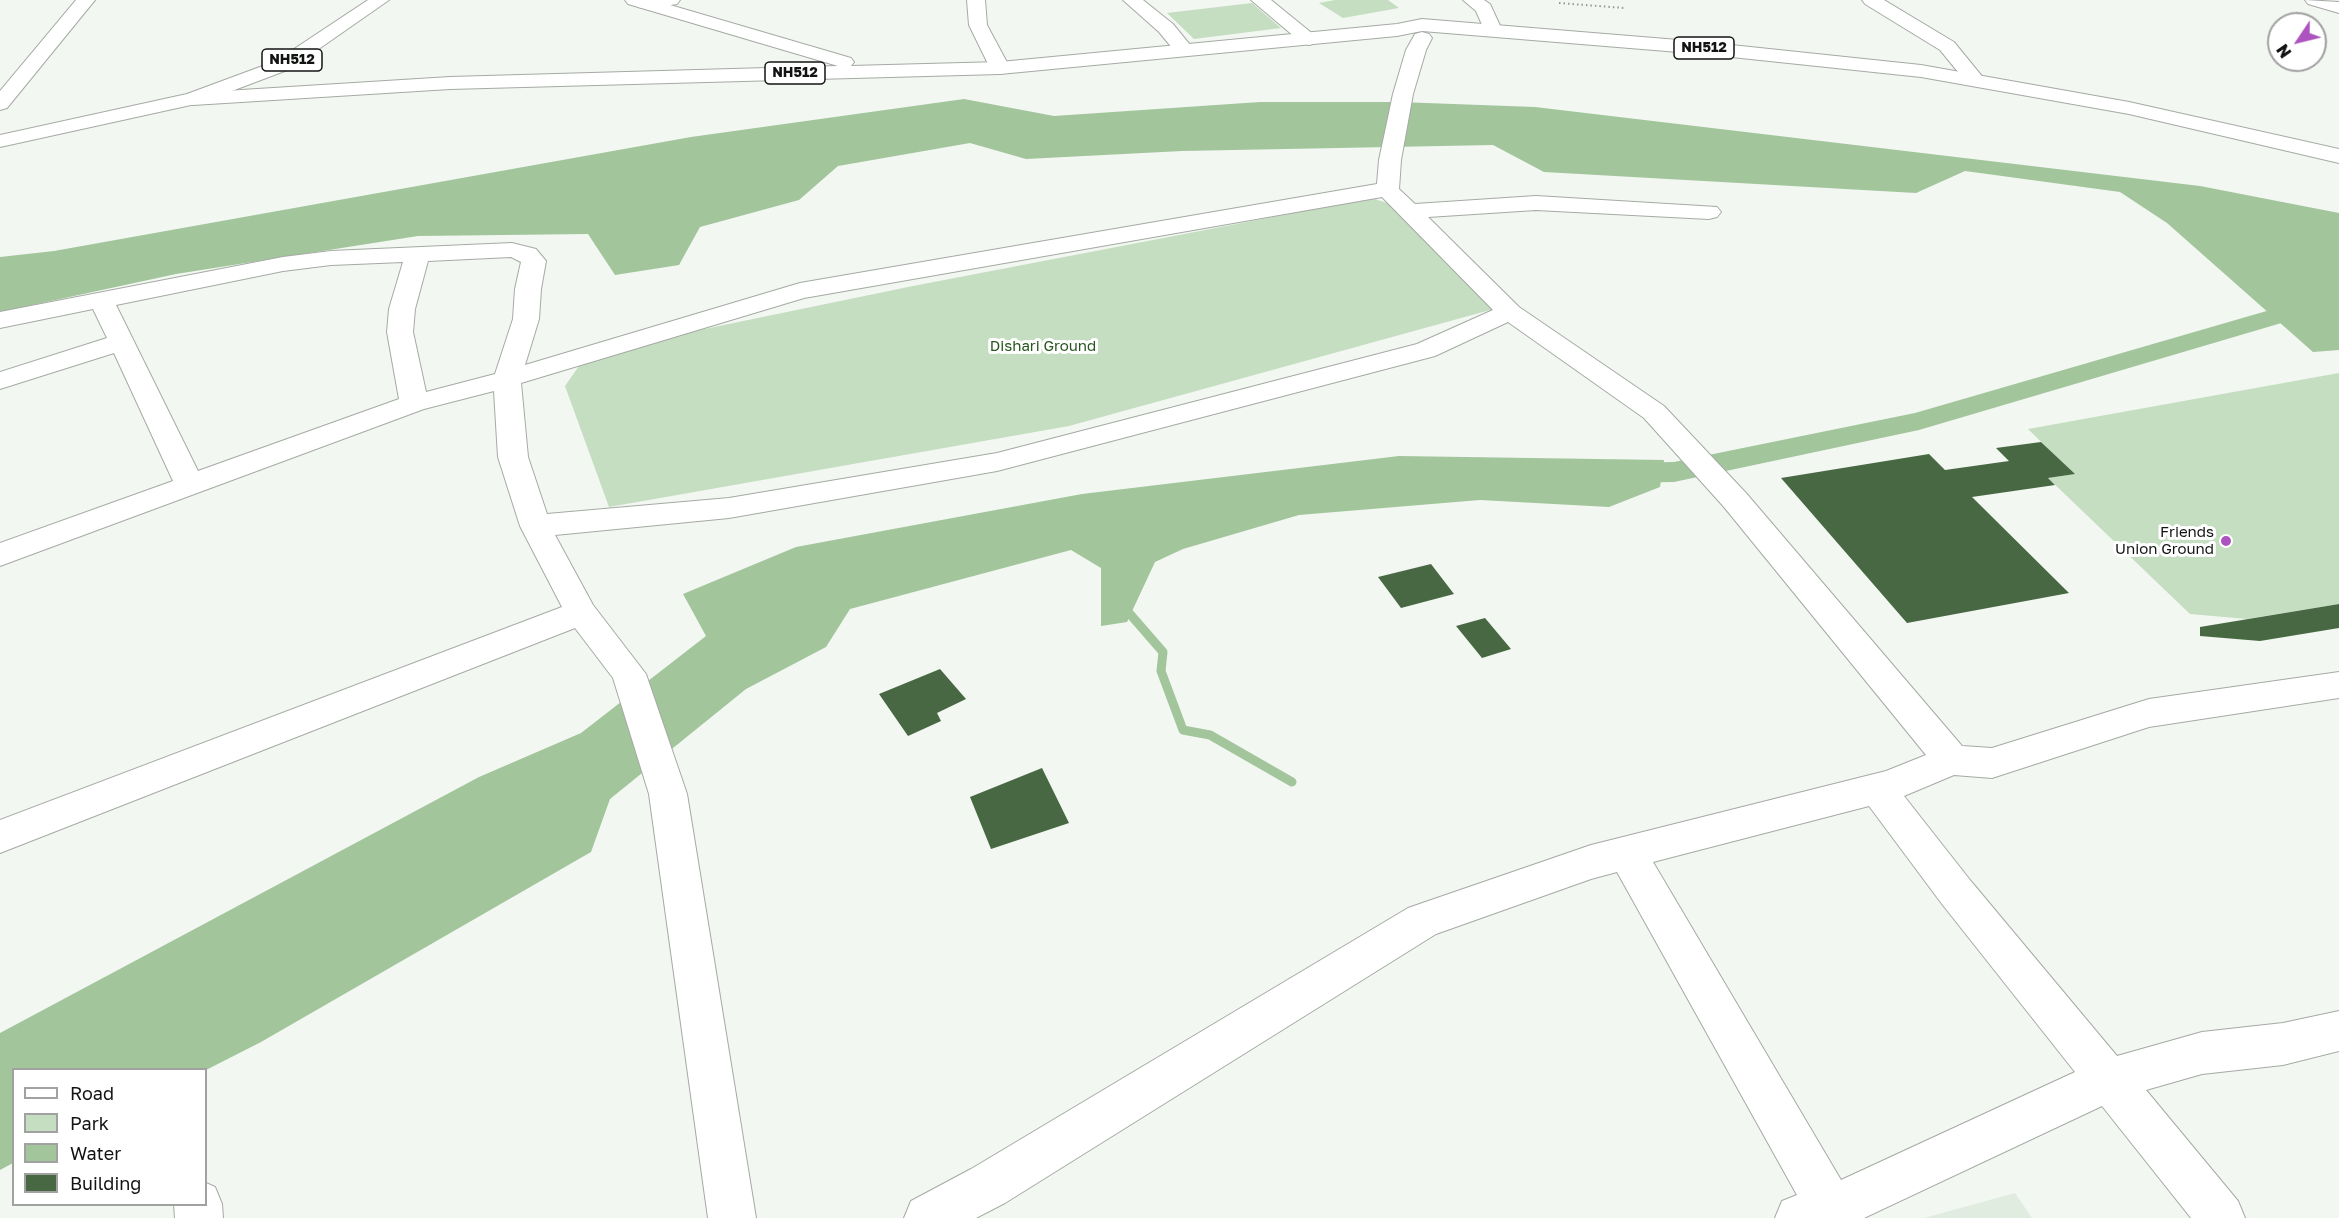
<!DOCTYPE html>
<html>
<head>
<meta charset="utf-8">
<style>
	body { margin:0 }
	#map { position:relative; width:2339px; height:1218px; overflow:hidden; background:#f2f7f1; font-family:"Golos Text",sans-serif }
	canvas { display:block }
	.legend { position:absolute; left:12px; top:1068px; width:195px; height:138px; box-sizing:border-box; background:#fff; border:2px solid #a0a1a0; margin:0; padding:8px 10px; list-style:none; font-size:18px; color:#121412 }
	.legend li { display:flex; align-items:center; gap:12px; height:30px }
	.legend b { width:30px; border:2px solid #a0a1a0 }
	.north { position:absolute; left:2267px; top:12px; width:60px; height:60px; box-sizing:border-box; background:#fff; border:2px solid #a0a1a0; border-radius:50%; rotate:235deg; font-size:16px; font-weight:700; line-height:24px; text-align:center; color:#121412 }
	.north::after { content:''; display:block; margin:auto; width:21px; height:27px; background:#ad53bf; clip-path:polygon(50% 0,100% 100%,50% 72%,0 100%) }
</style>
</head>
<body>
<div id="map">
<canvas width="2339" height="1218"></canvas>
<ul class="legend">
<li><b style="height:8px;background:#fff"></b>Road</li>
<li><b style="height:16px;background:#c5dec1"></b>Park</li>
<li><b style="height:16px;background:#a2c59c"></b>Water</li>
<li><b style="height:16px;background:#486843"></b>Building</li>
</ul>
<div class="north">N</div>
</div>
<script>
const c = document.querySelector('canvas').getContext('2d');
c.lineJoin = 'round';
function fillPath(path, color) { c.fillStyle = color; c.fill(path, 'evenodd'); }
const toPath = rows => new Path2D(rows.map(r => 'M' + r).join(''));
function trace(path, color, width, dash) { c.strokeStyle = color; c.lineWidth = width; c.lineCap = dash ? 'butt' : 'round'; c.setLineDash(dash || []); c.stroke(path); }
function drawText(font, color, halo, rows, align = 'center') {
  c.font = font + ' "Golos Text",sans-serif'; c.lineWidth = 6; c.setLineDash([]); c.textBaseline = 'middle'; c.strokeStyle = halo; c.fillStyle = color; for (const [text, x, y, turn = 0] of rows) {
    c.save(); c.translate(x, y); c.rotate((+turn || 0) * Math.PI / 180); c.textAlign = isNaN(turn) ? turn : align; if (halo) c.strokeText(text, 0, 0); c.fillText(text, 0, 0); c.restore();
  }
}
fillPath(toPath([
	[2015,1193,2032,1218,1924,1218]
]), '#e1ece0');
fillPath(toPath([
	[1335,0,1388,0,1399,8,1343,18,1319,3],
	[1252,3,1281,28,1194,39,1167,13],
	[1372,198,1402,208,1501,307,1069,426,609,507,565,386,588,353,913,286],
	[2339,373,2339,604,2247,619,2190,614,2048,478,2074,474,2028,429]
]), '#c5dec1');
fillPath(toPath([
	[964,99,1054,116,1260,102,1399,102,1535,107,2200,186,2339,213,2339,350,2313,352,2167,223,2120,192,1965,171,1916,193,1544,172,1493,145,1182,151,1026,159,970,143,838,166,799,200,700,227,679,265,615,275,588,234,418,236,176,274,0,312,0,257,54,251,691,137],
	[1399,456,1664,460,1660,487,1609,507,1480,500,1299,515,1183,549,1155,562,1127,622,1101,626,1101,568,1071,550,850,609,826,647,746,689,610,799,591,852,261,1042,206,1070,14,1070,13,1163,0,1170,0,1033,479,777,581,733,706,636,683,594,796,547,1082,494]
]), '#a2c59c');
trace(toPath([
	[1123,606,1163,652,1161,671,1183,730,1210,735,1292,782]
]), '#a2c59c', 9);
fillPath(toPath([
	[2339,290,2339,306,1919,430,1674,482,1618,483,1608,480,1603,473,1608,466,1618,463,1674,462,1915,413,2339,290]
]), '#a2c59c');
fillPath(toPath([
	[2041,442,2075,474,2048,478,2055,485,1972,497,2069,593,1907,623,1781,478,1929,454,1945,470,2009,461,1996,448],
	[1431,564,1454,594,1401,608,1378,577],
	[2339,604,2339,628,2260,641,2200,636,2200,627],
	[1485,618,1511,649,1482,658,1456,626],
	[940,669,966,699,937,713,941,721,908,736,879,694],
	[1042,768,1069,823,991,849,970,797]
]), '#486843');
const minor = toPath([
	[76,0,95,0,7,108,0,110,0,91,76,0],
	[637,0,680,0,677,4,671,5,644,8,638,7,635,3,637,0],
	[967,0,985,0,987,25,1010,68,1007,72,1000,74,993,72,990,68,969,25,967,0],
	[1123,0,1143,0,1173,24,1195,51,1192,55,1178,55,1159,32,1123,0],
	[1251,0,1271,0,1319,39,1316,43,1309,45,1302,43,1251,0],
	[1463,0,1484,0,1490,4,1502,30,1500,34,1486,34,1476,11,1463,0],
	[1862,0,1884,0,1954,42,1985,80,1982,84,1975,86,1968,84,1940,50,1865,4,1862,0],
	[2305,0,2339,2,2339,13,2308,4,2305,0],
	[1422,32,1429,34,1432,38,1426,50,1413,94,1401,160,1399,189,1415,204,1536,196,1717,207,1721,212,1717,217,1709,219,1536,210,1428,217,1519,307,1664,406,1746,493,1962,746,1992,748,2149,699,2339,672,2339,698,2149,727,1992,778,1954,775,1904,796,1970,880,2117,1056,2202,1032,2283,1023,2339,1011,2339,1051,2283,1065,2202,1074,2146,1090,2238,1201,2245,1218,2191,1218,2102,1106,1864,1218,1775,1218,1782,1201,1797,1195,1617,872,1591,879,1436,934,1005,1203,976,1218,904,1218,911,1201,971,1169,1408,908,1591,845,1886,771,1926,755,1724,507,1644,418,1508,322,1435,356,997,471,729,518,555,535,593,605,646,674,687,794,756,1218,708,1218,649,794,613,678,575,628,0,853,0,820,562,607,520,526,498,457,494,391,424,409,0,566,0,543,173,481,114,353,0,389,0,372,107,338,93,309,0,328,0,312,283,257,331,251,512,243,536,249,546,261,541,289,539,319,525,365,800,283,1377,184,1379,160,1393,94,1406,50,1415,34,1422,32],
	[1382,197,1493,310,1417,344,997,453,729,498,547,514,528,457,521,383,804,298,1382,197],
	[511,257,521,262,515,289,513,319,495,374,426,392,413,332,415,309,428,261,511,257],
	[403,262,389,309,387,332,399,399,198,471,116,305,283,271,331,265,403,262],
	[1869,806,1942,904,2075,1072,1841,1180,1653,862,1869,806],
	[206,1183,215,1187,222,1204,223,1218,175,1218,174,1204,206,1204,206,1183]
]);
const major = toPath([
	[625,0,653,0,851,58,854,62,851,66,1000,62,1397,24,1422,19,1703,42,1921,65,2129,102,2339,149,2339,163,2129,114,1921,77,1703,54,1422,31,1397,36,1000,74,450,89,193,105,186,103,183,99,186,95,193,93,450,77,838,66,628,4,625,0]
]);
const highway = toPath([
	[368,0,389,0,290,69,200,103,0,147,0,135,187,94,276,61,368,0]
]);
trace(minor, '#a5aaa4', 2);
trace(major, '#a5aaa4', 2);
trace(highway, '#a5aaa4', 2);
trace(toPath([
	[1559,3,1624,8]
]), '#959894', 2, [1.5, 3]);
fillPath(minor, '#fff');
fillPath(major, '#fff');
fillPath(highway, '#fff');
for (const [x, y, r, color] of [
	[2226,541,6,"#ad53bf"]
]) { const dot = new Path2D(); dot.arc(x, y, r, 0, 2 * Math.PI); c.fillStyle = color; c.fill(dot); trace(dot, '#fff', 2); }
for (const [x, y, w] of [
	[1704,48,60],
	[292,60,60],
	[795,73,60]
]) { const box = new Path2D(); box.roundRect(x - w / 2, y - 11, w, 22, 4.5); c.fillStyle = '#fff'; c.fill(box); trace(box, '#121412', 1.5); }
drawText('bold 14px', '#121412', null, [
	["NH512",1704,48],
	["NH512",292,60],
	["NH512",795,73]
]);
drawText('15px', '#27551f', '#fff', [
	["Dishari Ground",1043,346]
]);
drawText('15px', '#121412', '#fff', [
	["Friends",2214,532],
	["Union Ground",2214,549]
], 'right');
</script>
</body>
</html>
